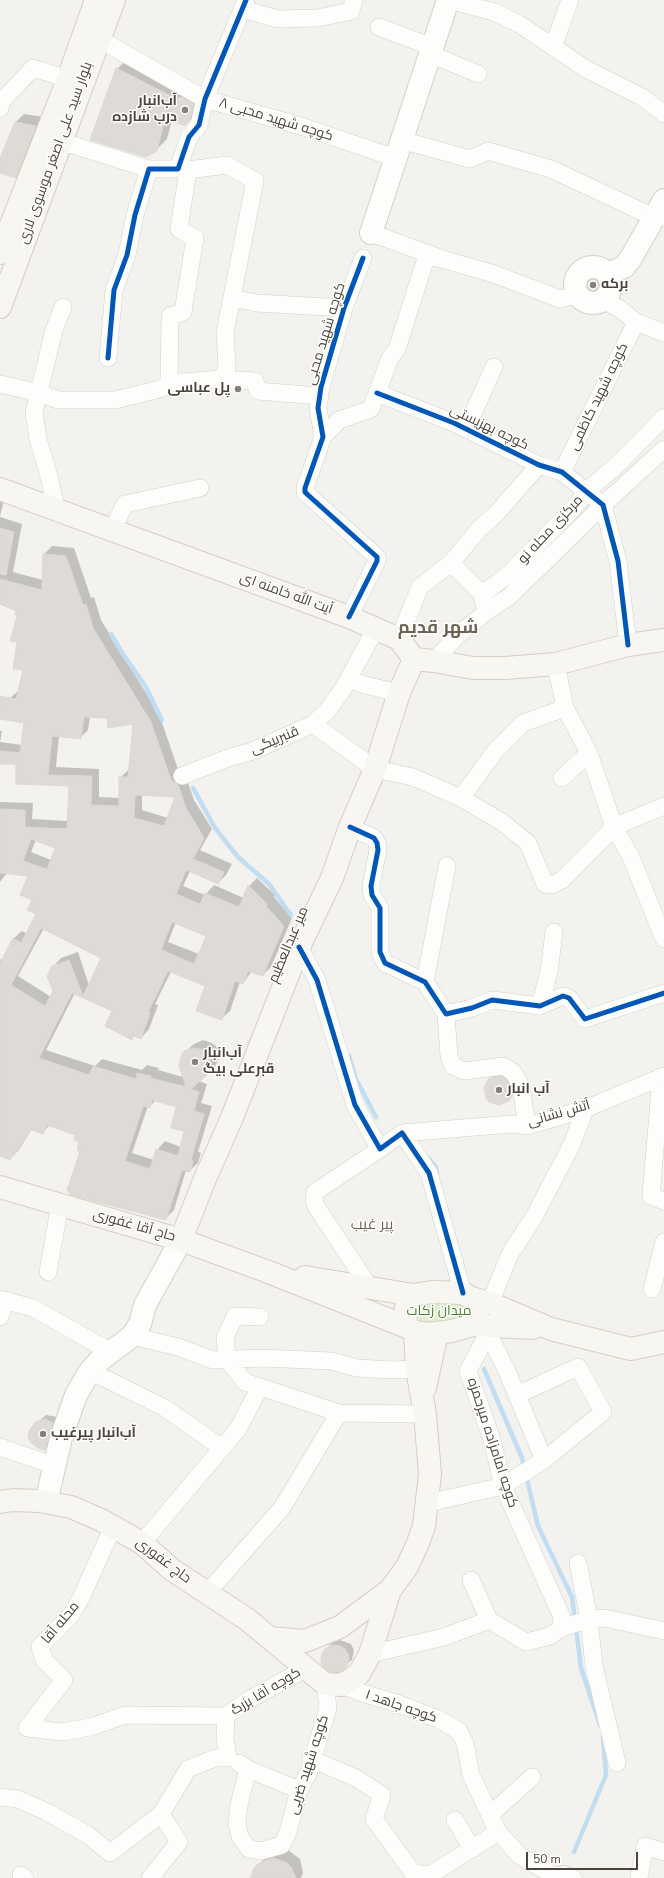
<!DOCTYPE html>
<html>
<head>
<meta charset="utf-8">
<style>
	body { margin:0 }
	#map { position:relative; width:664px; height:1878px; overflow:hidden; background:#f4f2ee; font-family:"Nunito Sans",sans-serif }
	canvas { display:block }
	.scale { position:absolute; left:526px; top:1852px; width:112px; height:18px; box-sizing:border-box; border:2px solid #4b4439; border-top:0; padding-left:5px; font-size:12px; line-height:14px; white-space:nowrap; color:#4b4439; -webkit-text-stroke:3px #fff; paint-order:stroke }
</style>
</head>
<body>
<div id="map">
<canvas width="664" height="1878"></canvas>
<div class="scale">50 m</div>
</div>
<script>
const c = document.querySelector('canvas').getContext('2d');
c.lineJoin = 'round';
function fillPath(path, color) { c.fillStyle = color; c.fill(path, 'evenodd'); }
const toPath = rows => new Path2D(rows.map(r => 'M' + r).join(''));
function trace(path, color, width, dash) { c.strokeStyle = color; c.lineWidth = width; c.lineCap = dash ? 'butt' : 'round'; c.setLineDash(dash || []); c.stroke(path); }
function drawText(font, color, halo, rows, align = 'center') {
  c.font = font + ' "Nunito Sans",Cairo,sans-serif'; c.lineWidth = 3; c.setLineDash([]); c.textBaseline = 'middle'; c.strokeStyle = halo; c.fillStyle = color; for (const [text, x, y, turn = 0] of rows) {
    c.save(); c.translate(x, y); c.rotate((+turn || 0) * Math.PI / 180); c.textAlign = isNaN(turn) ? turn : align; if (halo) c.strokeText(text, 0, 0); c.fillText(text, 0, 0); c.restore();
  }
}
fillPath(toPath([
	[462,1302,466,1307,466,1314,458,1320,444,1326,420,1323,417,1314,420,1303]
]), '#e1eecf');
fillPath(toPath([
	[128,58,204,93,196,114,185,125,172,120,167,139,156,150,117,69],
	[24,114,44,117,24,168,16,177,0,172,0,161,16,122],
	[598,267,601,267,611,284,605,290,600,290,593,298,584,276,590,270],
	[0,494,5,496,0,516],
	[0,517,22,524,13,572,43,580,44,554,52,546,74,548,91,598,94,597,101,620,159,714,179,772,186,777,194,800,212,829,200,850,232,864,226,875,218,883,190,871,183,886,205,895,214,885,244,898,249,886,257,878,275,895,274,897,292,918,271,967,263,975,252,971,243,983,240,982,230,1011,221,1019,206,985,171,972,155,1004,158,1005,149,1029,141,1038,135,1035,131,1039,113,1011,75,993,46,1050,95,1066,102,1059,142,1070,147,1065,159,1068,158,1070,183,1077,185,1052,194,1044,203,1040,212,1043,216,1046,218,1050,218,1060,216,1065,199,1081,207,1084,201,1103,212,1106,198,1152,201,1153,198,1163,189,1171,186,1170,174,1210,166,1218,81,1151,81,1142,76,1135,50,1125,42,1133,32,1129,18,1151,10,1159,0,1155,0,959,2,960,13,939,22,931,27,934,37,914,29,875,7,873,0,882,0,802,33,803,32,819,68,821,70,785,17,764,0,763,0,731,2,731,0,742,22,745,25,722,10,698,19,690,24,669,18,641,18,610,0,602],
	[90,716,108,717,134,723,129,769,120,778,120,798,99,797,99,769,56,767,59,736,80,738,88,730],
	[142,795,177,796,168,818,142,810],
	[36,840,56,847,51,860,31,852],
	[176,922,207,935,199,954,168,942],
	[44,928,102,958,89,985,78,952,61,958,53,967,55,992,51,997,18,976],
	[156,1100,177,1106,185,1130,181,1147,165,1141,157,1150,154,1160,132,1153,148,1106,150,1106],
	[496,1073,511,1074,514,1094,508,1100,490,1079],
	[46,1415,58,1417,51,1443,45,1448,36,1446,30,1437,32,1427],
	[340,1640,351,1644,354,1650,352,1660,338,1671,330,1671,323,1665,322,1658,326,1649,332,1643],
	[288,1850,300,1859,303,1873,301,1878,253,1878,259,1864,268,1855]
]), '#0003');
trace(toPath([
	[111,634,123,654,146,687,162,720],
	[193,788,215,828,238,857,269,884,291,915],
	[349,1056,356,1079,376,1117],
	[429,1159,436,1167,437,1173],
	[484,1369,522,1458,524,1468],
	[526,1475,538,1526,572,1597,575,1621],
	[576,1628,581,1668,600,1725],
	[574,1852,606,1775,603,1736]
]), '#c0ddf1', 4.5);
const building = toPath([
	[116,68,177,99,182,97,194,104,190,120,185,126,165,118,157,151,146,157,90,140,116,68],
	[15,122,36,126,16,178,0,173,0,158,15,122],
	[592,272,596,272,596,279,600,284,606,286,605,291,598,291,593,299,591,299,588,298,586,289,579,285,579,283,584,275,592,272],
	[0,528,14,532,6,575,0,574,0,528],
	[43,554,66,556,83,605,86,604,93,628,151,722,171,780,178,785,186,808,204,838,193,859,224,872,218,884,186,870,176,894,200,904,205,893,239,907,248,885,267,904,266,906,284,926,263,976,248,971,243,984,235,981,222,1020,196,1011,205,986,168,971,148,1012,150,1013,141,1039,133,1036,132,1040,105,1026,112,1011,72,993,39,1058,89,1075,93,1066,136,1079,137,1073,151,1076,150,1078,186,1087,179,1066,181,1056,184,1051,194,1048,204,1050,208,1054,210,1059,210,1069,208,1074,191,1089,199,1092,194,1111,204,1114,191,1160,193,1161,190,1172,182,1170,166,1220,71,1195,67,1190,80,1151,77,1151,79,1142,74,1140,75,1135,47,1125,43,1134,31,1130,10,1160,0,1156,0,963,13,938,21,943,36,914,27,910,32,900,20,895,28,876,0,873,0,809,25,810,25,827,67,829,69,786,16,784,16,764,0,764,0,751,20,753,24,723,0,719,0,696,16,699,23,670,13,669,17,642,10,641,17,616,15,615,16,611,0,604,0,579,42,590,43,554],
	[84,717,107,718,108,728,133,724,128,777,119,777,119,806,91,805,92,776,48,775,52,736,81,739,84,717],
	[135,795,175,797,164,826,134,818,135,795],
	[31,839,55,848,47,869,23,861,31,839],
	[172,922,206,936,194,964,161,950,172,922],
	[41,928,101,958,83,996,69,960,52,966,47,976,53,991,45,1006,11,985,41,928],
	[152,1100,176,1107,171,1128,184,1131,178,1156,156,1149,150,1169,125,1161,143,1106,150,1108,152,1100],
	[501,1076,506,1079,511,1089,512,1096,509,1101,499,1105,489,1102,486,1098,484,1087,489,1078,501,1076],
	[45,1419,53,1423,45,1450,40,1449,31,1443,28,1437,29,1431,35,1422,45,1419],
	'321 1659a14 14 0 1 1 28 0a14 14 0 1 1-28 0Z',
	[273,1858,286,1862,291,1867,296,1878,250,1878,254,1868,259,1863,273,1858]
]);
fillPath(building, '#dedbd6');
trace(building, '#dcd9d4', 1);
const minor = toPath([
	[449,0,494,12,519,24,586,69,642,97,664,114],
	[242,9,278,19,318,18,351,11,354,0],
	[379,27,432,47],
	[99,39,205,99,304,127,395,158],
	[553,47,570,0],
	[430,54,478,74],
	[0,108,2,101,33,68,68,79],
	[401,140,470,159,488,151,551,169,645,213,664,217],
	[60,141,149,169],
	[178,169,188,170,227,165,255,181,225,332,227,368,221,379],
	[371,233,440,258],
	[232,298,256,303,344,308],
	[603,300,620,309,636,322,664,333],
	[108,358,114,290,127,255,135,215,149,169,178,169,189,137,199,125,205,99,246,0],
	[169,383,170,316,183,312,195,238,179,229,188,170],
	[0,384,40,393,58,400,115,400,160,389,169,383,221,379,255,381,258,391,319,396],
	[377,393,454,423,539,465,562,472,603,505,618,561,628,645],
	[466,429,494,367],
	[323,437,339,420,371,409,390,358,397,349,424,264,428,258,435,257,494,274,560,299,578,295],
	[562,472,636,322],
	[56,509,49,476,38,439,34,412,54,330,63,307],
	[112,530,125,504,200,488],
	[451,563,482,594],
	[486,612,482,594,507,576,572,510,587,491,620,462,664,417],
	[349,617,377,561,377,557,308,495,305,492,305,488,323,437,318,408,321,387,344,308,363,258],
	[399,639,420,587,451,563,479,529,495,515,539,465],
	[434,661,457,636,486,612,510,596,603,505,664,449],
	[556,664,565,708,589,753,614,827,631,857,664,939],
	[348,679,365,685,399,693],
	[313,724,375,769,413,777,461,798,502,822,528,843,545,884,552,885,562,880,614,827,664,806],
	[182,776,228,758,253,751,313,724,328,710,343,689,375,630],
	[562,778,589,753],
	[461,798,496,750,523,723,565,708],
	[350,827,374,838,377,843,378,850,371,886,372,895,380,908,380,952,385,963,425,982,446,1014,472,1008,492,1000,540,1006,563,996,569,998,585,1019,664,993],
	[299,947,317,980,355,1105,380,1149,402,1133,429,1173,463,1293],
	[425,982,447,866],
	[540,1006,549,972,554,932],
	[446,1014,449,1056,453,1066,464,1071,503,1066,513,1072,521,1086,527,1126],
	[661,1077,651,1196,664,1201],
	[402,1133,512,1124,527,1126,585,1109,664,1076],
	[48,1272,60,1204],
	[370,1288,317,1208,314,1201,315,1192,380,1149],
	[652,1289,664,1242],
	[0,1299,33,1308,111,1352],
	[490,1303,510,1254,534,1217,572,1144,585,1109],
	[0,1317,5,1302],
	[260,1317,235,1316,225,1338,227,1359,245,1382,339,1413,425,1414],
	[486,1325,488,1333,468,1371,492,1440,503,1486,561,1615,562,1628],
	[132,1336,178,1347,213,1360,263,1358,331,1361,357,1368,392,1370,417,1369],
	[90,1371,165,1408,222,1448],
	[517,1395,578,1367,603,1412,544,1460],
	[0,1447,55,1466],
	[428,1503,503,1486,544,1460,506,1369,488,1333],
	[142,1543,238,1429,260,1387],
	[578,1563,589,1619,594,1666,617,1763],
	[471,1580,489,1620],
	[207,1593,282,1508,339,1413],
	[370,1654,444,1637,489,1620,526,1642,550,1636,562,1628,589,1619,605,1618,664,1631],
	[342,1685,359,1692,396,1703,438,1719,459,1731,465,1743,471,1775,498,1832,520,1856,551,1874,573,1878],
	[27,1728,64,1680,44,1660,40,1647,71,1615,81,1598,113,1527],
	[27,1728,62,1732,91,1727,125,1715,226,1716],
	[311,1759,356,1778,382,1795,374,1819,413,1873,430,1875,431,1878],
	[239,1763,248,1769,299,1790],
	[248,1769,239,1805,237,1823,240,1837,249,1849,261,1851,282,1845,288,1832,299,1790,308,1774,328,1708,325,1684],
	[0,1797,18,1799,47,1812,88,1835,110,1853,161,1814],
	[490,1815,532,1777],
	[455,1820,472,1849],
	[21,1875,25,1878],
	[430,1875,498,1832],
	[150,1878,179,1842,161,1814,188,1769,215,1758,228,1758,225,1738,226,1716,250,1699,307,1668],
	[639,1878,645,1846,664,1852]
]);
const tertiary = toPath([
	[371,233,448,0],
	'575 285a18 18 0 1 1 36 0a18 18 0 1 1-36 0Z',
	[608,274,624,267,631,258,664,200],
	[46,1502,61,1438,76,1395,90,1371,99,1361,132,1336,140,1324,145,1305,181,1240],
	[563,1878,564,1877]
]);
const secondary = toPath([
	[0,253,68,79,96,0],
	[0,307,114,0],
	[0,489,349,617,399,639,414,659,434,661,473,668,505,668,556,664,628,645,664,640],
	[0,1187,181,1240,266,1271,407,1327],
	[181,1240,204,1181,231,1120,299,947,332,878,350,827,375,769,399,693,414,659],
	[305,1277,413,1295,432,1292,463,1293,471,1298,477,1306,477,1316,472,1325,452,1331,429,1334,415,1332,407,1327,405,1315,406,1306,413,1295],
	[471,1298,490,1303,551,1329,631,1349,664,1342],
	[472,1325,533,1328],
	[425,1388,437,1333],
	[0,1502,13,1500,40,1501,71,1507,101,1520,142,1543,171,1569,248,1620,325,1684,342,1685,359,1674,370,1654,390,1590],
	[270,1638,305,1641,340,1627,390,1590,407,1567,418,1543,424,1526,430,1474,425,1414,417,1369,415,1332]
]);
trace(minor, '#d2d0cb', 18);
trace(tertiary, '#d2d0cb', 24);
trace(secondary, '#d3cfc5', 24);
trace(minor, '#fdfdfc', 17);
trace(tertiary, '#fdfdfc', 22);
trace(secondary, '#f7f6f1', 22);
trace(toPath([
	[108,358,114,290,127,255,135,215,149,169,178,169,189,137,199,125,205,99,246,0],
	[377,393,454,423,539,465,562,472,603,505,618,561,628,645],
	[349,617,377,561,377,557,308,495,305,492,305,488,323,437,318,408,321,387,344,308,363,258],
	[350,827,374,838,377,843,378,850,371,886,372,895,380,908,380,952,385,963,425,982,446,1014,472,1008,492,1000,540,1006,563,996,569,998,585,1019,664,993],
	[299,947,317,980,355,1105,380,1149,402,1133,429,1173,463,1293]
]), '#0057b8', 5);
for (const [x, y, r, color] of [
	[185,110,4,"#868178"],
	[593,285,4,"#868178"],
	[238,389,4,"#868178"],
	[195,1062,4,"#868178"],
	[499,1090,4,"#868178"],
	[43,1434,4,"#868178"]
]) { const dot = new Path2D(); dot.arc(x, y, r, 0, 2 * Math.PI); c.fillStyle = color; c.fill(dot); trace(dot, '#fff', 1.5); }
drawText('bold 14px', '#4b4439', '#fff', [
	["آب‌انبار",177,102,"right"],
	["درب شازده",177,118,"right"],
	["برکه",601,285],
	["پل عباسی",230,389,"right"],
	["آب‌انبار",203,1054],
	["قبرعلی بیگ",203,1070],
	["آب انبار",507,1090],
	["آب‌انبار پیرغیب",51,1434]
], 'left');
drawText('14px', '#4b4439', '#fff', [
	["کوچه شهید محبی ۸",276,120,17],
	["بلوار سید علی اصغر موسوی لاری",56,153,-70],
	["کوچه شهید محبی",326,334,-73],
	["کوچه شهید کاظمی",599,397,-64],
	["کوچه بهزیستی",489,428,26],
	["مرکزی محله نو",551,530,-47],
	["آیت الله خامنه ای",286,594,20],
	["قنبربیگی",275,741,-23],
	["میر عبدالعظیم",289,945,-67],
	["آتش نشانی",559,1114,-16],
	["حاج آقا غفوری",134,1226,16],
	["کوچه امامزاده میرحمزه",492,1443,72],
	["حاج غفوری",163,1561,37],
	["محله آقا",61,1623,-50],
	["کوچه آقا بزرگ",266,1692,-31],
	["کوچه جاهد ۱",401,1707,19],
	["کوچه شهید ضربی",309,1765,-72]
]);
drawText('14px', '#4a7f2a', '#fff', [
	["میدان زکات",439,1312]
]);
drawText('15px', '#6e6250', '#fff', [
	["پیر غیب",372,1225]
]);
drawText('bold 18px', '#6e6250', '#fff', [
	["شهر قدیم",438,629]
]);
</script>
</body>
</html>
